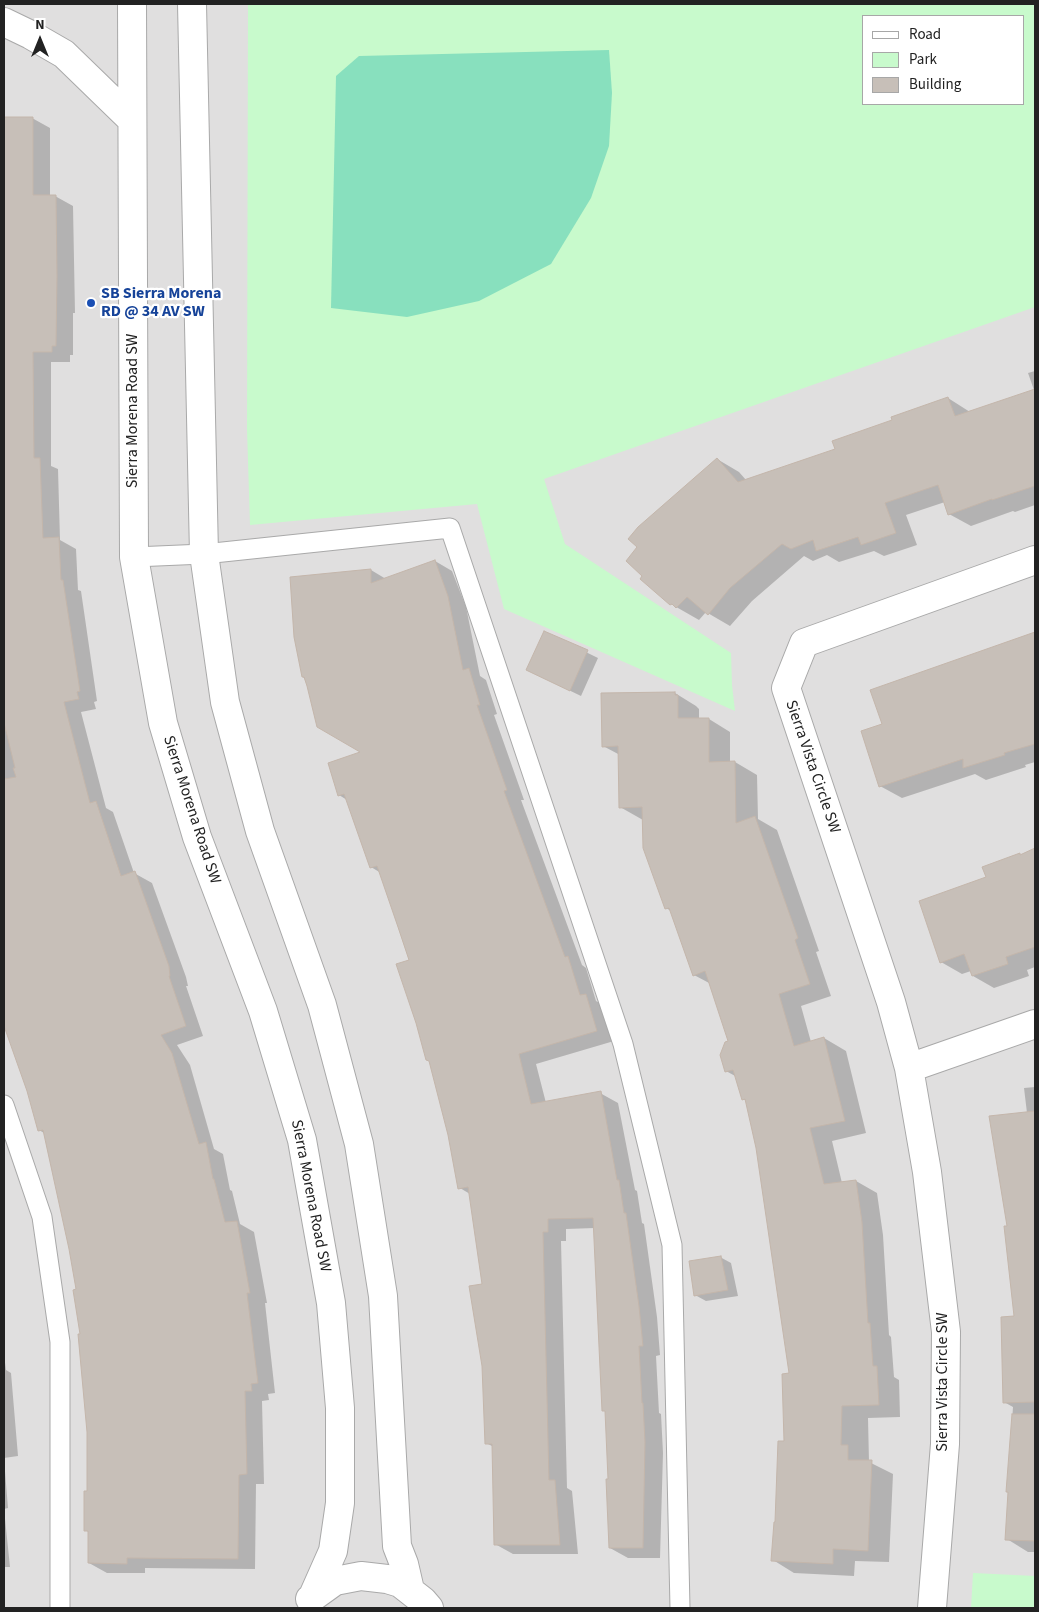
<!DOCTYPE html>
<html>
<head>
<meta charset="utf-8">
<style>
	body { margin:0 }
	#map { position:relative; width:1039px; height:1612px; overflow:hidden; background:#f2efe9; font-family:"Source Sans 3",sans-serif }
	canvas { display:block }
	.frame { position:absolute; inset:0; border:5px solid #222; pointer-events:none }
	.legend { position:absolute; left:862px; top:15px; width:162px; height:90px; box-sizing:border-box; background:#fff; border:1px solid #a7a7a7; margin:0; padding:6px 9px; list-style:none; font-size:15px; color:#222 }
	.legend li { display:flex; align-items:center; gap:10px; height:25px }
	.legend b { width:25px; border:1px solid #a7a7a7 }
	.north { position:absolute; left:15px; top:15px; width:50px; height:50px; -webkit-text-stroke:4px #fff; paint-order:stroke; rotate:0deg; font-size:14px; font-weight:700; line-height:20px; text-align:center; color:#222 }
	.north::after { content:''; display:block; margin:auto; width:18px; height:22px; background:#222; clip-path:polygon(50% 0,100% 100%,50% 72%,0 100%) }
</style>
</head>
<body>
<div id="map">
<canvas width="1039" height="1612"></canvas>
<div class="frame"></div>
<ul class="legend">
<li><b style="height:6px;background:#fff"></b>Road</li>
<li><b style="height:14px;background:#c8facc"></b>Park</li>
<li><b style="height:14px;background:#c7bfb8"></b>Building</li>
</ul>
<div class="north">N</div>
</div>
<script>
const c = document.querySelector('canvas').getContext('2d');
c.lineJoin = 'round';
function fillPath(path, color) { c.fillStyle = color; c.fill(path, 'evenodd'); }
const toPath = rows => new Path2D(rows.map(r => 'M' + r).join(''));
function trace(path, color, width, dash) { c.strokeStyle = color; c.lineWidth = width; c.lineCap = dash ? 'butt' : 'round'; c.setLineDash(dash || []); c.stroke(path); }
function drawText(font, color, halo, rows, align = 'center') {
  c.font = font + ' "Source Sans 3",sans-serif'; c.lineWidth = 4.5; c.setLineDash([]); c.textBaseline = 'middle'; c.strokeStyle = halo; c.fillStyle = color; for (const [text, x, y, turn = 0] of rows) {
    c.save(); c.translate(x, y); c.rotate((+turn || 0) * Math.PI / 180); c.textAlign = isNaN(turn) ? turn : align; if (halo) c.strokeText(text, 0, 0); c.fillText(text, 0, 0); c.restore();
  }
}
fillPath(toPath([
	[4,4,1035,4,1035,1608,4,1608],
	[863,16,1023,16,1023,104,863,104]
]), '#e0dfdf');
fillPath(toPath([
	[248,4,1035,4,1035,307,544,479,565,544,731,653,732,685,735,711,504,609,477,504,250,525,247,429],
	[863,16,1023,16,1023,104,863,104],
	[973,1573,1035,1576,1035,1608,971,1608]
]), '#c8facc');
fillPath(toPath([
	[609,50,612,93,609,146,591,198,551,264,479,301,407,317,331,308,336,76,359,56]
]), '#88e0be');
fillPath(toPath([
	[4,118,32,118,50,128,50,196,55,196,73,206,75,313,73,313,73,355,70,355,70,362,51,362,51,466,58,469,60,540,76,549,78,590,81,591,97,701,94,702,96,709,81,712,106,808,113,812,134,873,152,883,186,977,188,986,186,986,203,1036,177,1045,190,1065,214,1149,223,1154,230,1190,232,1191,240,1224,254,1232,267,1303,265,1303,275,1393,268,1394,269,1400,262,1401,264,1484,256,1484,255,1569,145,1568,145,1573,107,1573,89,1563,89,1532,85,1530,89,1492,88,1432,77,1290,70,1248,44,1133,39,1130,28,1091,4,1023],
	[1035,371,1035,505,1015,512,1013,511,971,526,949,514,945,502,906,515,917,545,884,556,874,551,839,562,827,555,813,561,804,556,752,601,730,626,706,612,699,620,671,604,717,459,739,472,746,480,836,450,894,421,948,398,970,412,1034,390,1028,373],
	[435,561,452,571,466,607,480,676,486,680,497,714,494,715,524,800,521,800,582,965,586,968,596,1001,603,1005,614,1041,536,1064,546,1103,600,1093,618,1103,635,1190,637,1191,642,1223,644,1224,657,1317,660,1355,656,1356,659,1413,661,1414,663,1453,660,1558,628,1558,610,1548,610,1480,606,1412,604,1410,595,1228,566,1229,566,1241,561,1241,567,1488,572,1491,578,1554,513,1554,495,1544,494,1447,486,1443,483,1285,470,1194,460,1188,411,960,381,873,371,867,347,800,339,795,363,752,303,677,371,570,386,579],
	[545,632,598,658,581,696,527,670],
	[1035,634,1035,762,1025,765,1026,767,986,780,975,774,902,798,880,786,883,725,1025,637],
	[675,693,696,706,699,709,699,719,709,719,730,732,730,762,735,762,757,775,758,819,777,830,819,951,816,952,831,996,801,1006,811,1042,824,1038,846,1051,866,1133,832,1141,842,1183,856,1181,877,1193,883,1235,889,1335,891,1337,894,1377,899,1380,900,1417,868,1418,869,1462,893,1474,889,1562,855,1561,854,1576,794,1573,773,1560,785,1442,790,1374,758,1147,747,1101,743,1099,737,1077,726,1071,730,1042,711,984,694,975,671,911,666,908,643,820,620,807,620,755,603,746],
	[1035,850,1035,967,1027,970,1029,976,994,988,973,976,971,971,962,974,941,962,987,878,984,868],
	[1035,1087,1035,1552,1028,1552,1007,1539,1009,1493,1007,1492,1013,1407,1004,1402,1016,1317,1008,1227,1027,1113,1024,1088],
	[720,1257,731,1263,738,1296,706,1301,695,1295],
	[4,1355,6,1370,11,1373,18,1456,4,1458],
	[4,1459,8,1508,4,1509,10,1567,4,1567]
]), '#0003');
const building = toPath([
	[4,117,33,117,33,195,56,195,57,276,56,346,52,346,52,352,33,352,34,458,40,458,43,538,59,537,61,580,63,580,80,691,77,692,79,699,64,702,90,803,96,801,121,876,135,871,169,966,170,976,169,976,186,1026,161,1035,172,1053,199,1144,206,1142,213,1179,214,1179,225,1222,237,1221,250,1293,247,1293,258,1383,251,1384,252,1391,245,1391,247,1474,239,1475,238,1559,127,1558,127,1564,88,1563,88,1531,84,1531,84,1491,87,1491,87,1432,78,1334,80,1334,73,1290,76,1289,69,1249,43,1130,38,1131,27,1091,4,1026,4,779,16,777,13,768,15,768,4,723,4,117],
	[1035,389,1035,486,992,500,992,499,948,515,938,485,885,503,896,533,861,545,858,537,816,551,813,540,791,549,782,544,730,588,708,615,687,597,676,608,672,604,670,605,640,579,642,576,626,561,637,547,628,539,638,527,717,458,738,482,835,449,832,441,892,420,891,417,948,397,955,416,1035,389],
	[435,560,448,596,463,670,469,668,480,705,477,705,507,790,504,791,565,957,568,956,580,995,586,994,597,1031,519,1054,531,1104,601,1091,617,1180,619,1180,624,1213,626,1213,639,1306,643,1346,639,1346,642,1403,643,1403,645,1442,643,1548,609,1548,606,1479,608,1479,605,1411,602,1411,593,1218,548,1219,548,1232,543,1232,549,1480,555,1480,560,1545,494,1545,492,1444,485,1444,482,1366,469,1286,482,1284,468,1187,458,1189,448,1135,429,1061,426,1060,416,1023,396,964,409,960,398,927,377,866,370,868,344,794,338,796,328,763,360,752,317,727,307,686,304,677,302,677,294,637,290,577,371,569,371,583,435,560],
	[544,631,588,650,570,691,526,670,544,631],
	[1035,632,1035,744,1004,753,1005,755,963,768,963,759,879,787,861,731,882,724,870,690,1035,632],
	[675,692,675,695,678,695,678,718,709,718,709,762,735,761,736,823,755,816,798,938,795,940,810,984,779,994,794,1046,824,1037,845,1121,810,1128,824,1184,856,1180,862,1222,868,1323,870,1323,873,1366,877,1366,879,1405,842,1406,841,1445,848,1445,848,1460,872,1460,868,1551,833,1549,833,1564,771,1561,774,1522,775,1522,778,1441,784,1441,782,1374,789,1373,756,1148,745,1099,742,1100,733,1070,725,1072,720,1055,725,1042,728,1041,705,971,693,976,669,908,665,909,643,848,642,807,619,808,618,746,602,747,601,693,675,692],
	[1035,848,1035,947,1006,957,1008,964,972,976,964,954,940,963,919,901,986,877,982,867,1020,853,1020,855,1035,848],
	[1035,1111,1035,1402,1003,1403,1001,1317,1014,1316,1004,1226,1007,1226,989,1116,1035,1111],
	[721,1256,728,1290,694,1296,689,1261,721,1256],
	[1012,1414,1035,1414,1035,1541,1005,1540,1008,1492,1006,1492,1012,1414]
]);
fillPath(building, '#c7bfb8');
trace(building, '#c4b6ab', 1);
const service = toPath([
	[134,557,204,554,450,528,623,1044,672,1245,680,1608],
	[4,1105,42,1217,60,1342,60,1608]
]);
const minor = toPath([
	[909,1068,1035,1024],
	[932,1608,945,1444,946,1332,927,1172,909,1068,891,1002,786,688,804,643,1035,560]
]);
const tertiary = toPath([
	[132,4,134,557,163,723,197,837,263,1011,302,1140,331,1303,340,1408,340,1503,333,1551,313,1596],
	[192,4,204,554,225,702,260,831,322,1005,359,1144,383,1296,397,1546,404,1564,410,1590],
	[4,22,31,35,64,54,132,120],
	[310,1599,335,1581,361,1576,387,1579,400,1583,423,1601,429,1608]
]);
trace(service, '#a9a9a9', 21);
trace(minor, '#a9a9a9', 30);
trace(tertiary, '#a9a9a9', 30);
trace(service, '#fff', 19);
trace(minor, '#fff', 28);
trace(tertiary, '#fff', 28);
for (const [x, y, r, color] of [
	[91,303,5,"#1a4fb4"]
]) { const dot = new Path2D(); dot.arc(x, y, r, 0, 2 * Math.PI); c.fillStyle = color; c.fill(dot); trace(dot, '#fff', 2); }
drawText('bold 16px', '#164399', '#fff', [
	["SB Sierra Morena",101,294],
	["RD @ 34 AV SW",101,312]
], 'left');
drawText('16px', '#222', '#fff', [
	["Sierra Morena Road SW",133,411,-90],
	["Sierra Vista Circle SW",812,767,71],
	["Sierra Morena Road SW",191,810,72],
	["Sierra Morena Road SW",310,1196,79],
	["Sierra Vista Circle SW",943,1382,-90]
]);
</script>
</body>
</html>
